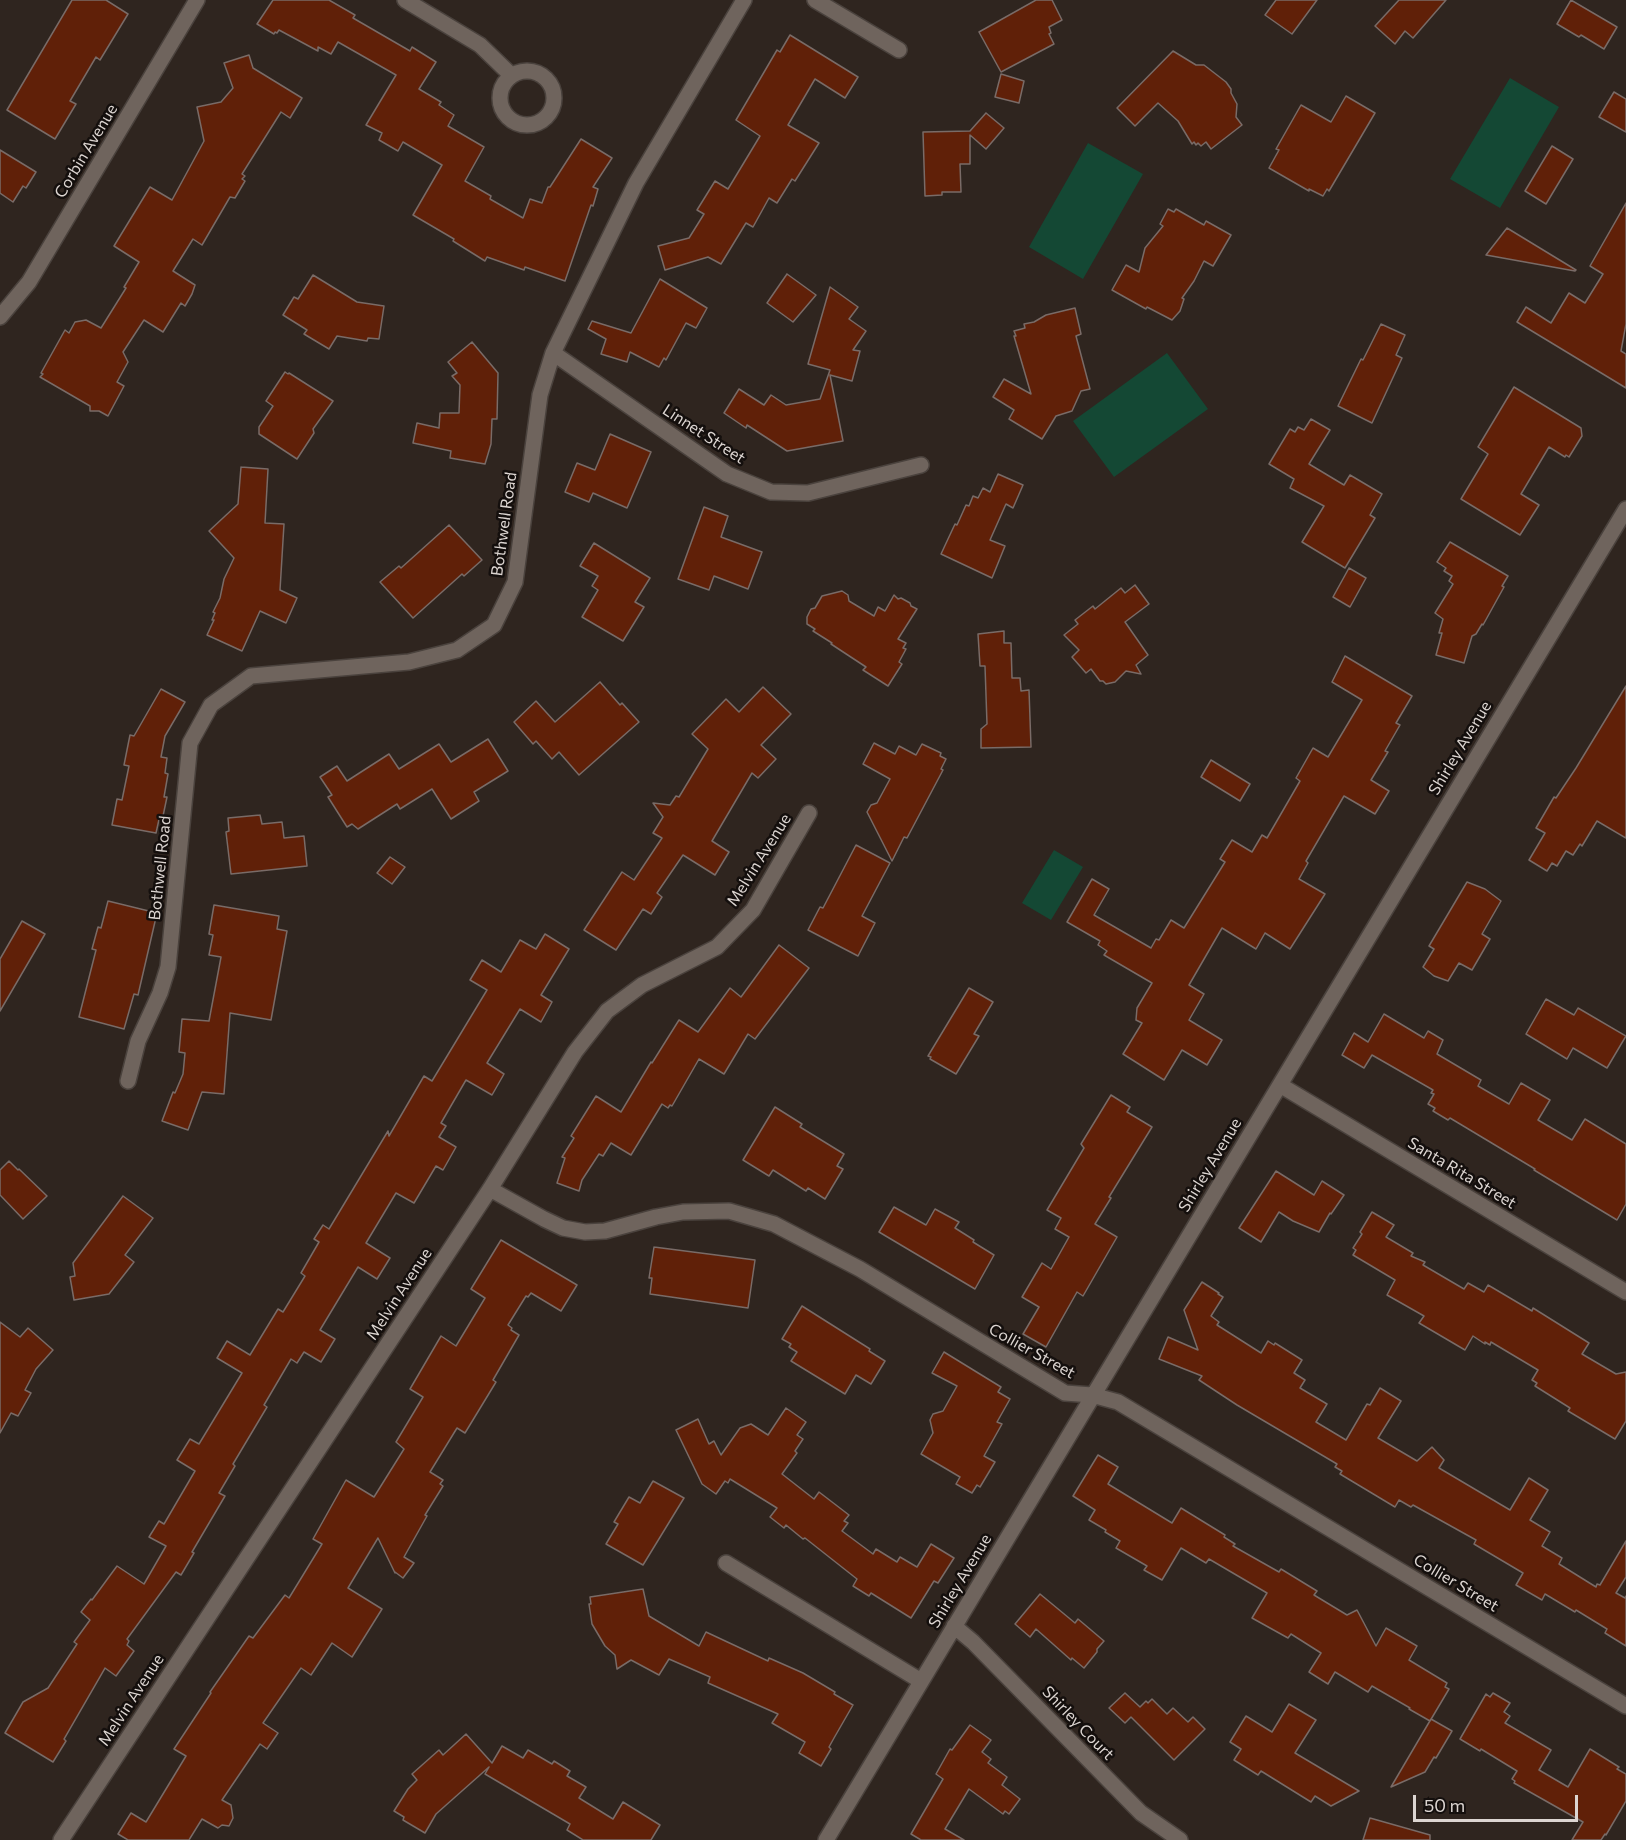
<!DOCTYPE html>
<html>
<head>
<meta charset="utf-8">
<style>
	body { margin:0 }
	#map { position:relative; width:1626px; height:1840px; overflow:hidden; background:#2f251f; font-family:Commissioner,sans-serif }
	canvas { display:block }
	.scale { position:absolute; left:1413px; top:1795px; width:165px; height:27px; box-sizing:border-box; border:3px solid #dcd5d1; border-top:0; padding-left:8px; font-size:18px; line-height:21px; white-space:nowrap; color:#dcd5d1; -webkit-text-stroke:4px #140f0d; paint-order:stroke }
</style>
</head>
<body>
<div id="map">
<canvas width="1626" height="1840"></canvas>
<div class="scale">50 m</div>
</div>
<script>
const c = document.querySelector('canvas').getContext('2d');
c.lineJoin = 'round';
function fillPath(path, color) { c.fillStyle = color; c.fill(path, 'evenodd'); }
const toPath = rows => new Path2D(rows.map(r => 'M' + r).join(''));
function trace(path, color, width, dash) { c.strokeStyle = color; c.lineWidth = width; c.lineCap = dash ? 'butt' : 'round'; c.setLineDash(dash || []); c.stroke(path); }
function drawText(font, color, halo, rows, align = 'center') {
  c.font = font + ' Commissioner,sans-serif'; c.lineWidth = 5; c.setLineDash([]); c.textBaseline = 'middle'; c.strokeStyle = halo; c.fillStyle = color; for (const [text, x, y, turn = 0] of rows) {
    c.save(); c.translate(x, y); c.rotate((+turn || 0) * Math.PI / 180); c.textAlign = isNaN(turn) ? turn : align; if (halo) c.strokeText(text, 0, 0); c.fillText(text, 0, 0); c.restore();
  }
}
fillPath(toPath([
	[1510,78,1559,107,1500,208,1450,179],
	[1088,143,1143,174,1083,279,1029,247],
	[1167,353,1208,409,1114,477,1073,421],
	[1054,850,1083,867,1051,920,1022,903]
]), '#144834');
const building = toPath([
	[72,0,106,0,128,14,100,60,96,57,70,101,76,104,55,139,7,110,72,0],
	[273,0,329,0,355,15,353,18,410,51,412,47,436,62,419,89,441,102,439,105,454,115,448,126,484,147,465,181,491,196,490,199,523,218,530,199,542,203,548,187,550,187,581,139,612,158,593,187,598,189,593,206,591,205,565,281,525,267,524,270,487,257,485,261,453,241,454,239,413,215,442,165,403,142,398,151,379,140,382,133,366,125,396,75,338,42,331,54,318,47,318,51,279,30,277,33,275,32,274,34,257,24,273,0],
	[1036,0,1052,0,1062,20,1049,27,1051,33,1049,34,1054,44,1001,72,979,32,1036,0],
	[1276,0,1317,0,1292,34,1265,15,1276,0],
	[1399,0,1446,0,1413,38,1405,31,1395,44,1375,26,1399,0],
	[1571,0,1617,27,1604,49,1581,35,1579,37,1557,24,1571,0],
	[790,35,858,77,845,98,815,79,788,125,819,143,795,181,792,179,777,203,769,198,753,227,746,223,721,264,708,257,665,270,658,246,689,238,704,214,697,210,715,181,728,189,760,136,736,120,777,50,780,52,790,35],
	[1173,51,1196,65,1204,65,1226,82,1231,89,1231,93,1237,104,1236,117,1242,125,1211,149,1206,142,1201,146,1198,143,1196,145,1194,142,1192,144,1178,121,1158,103,1135,126,1117,108,1173,51],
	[249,55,253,68,302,98,290,118,281,112,242,174,245,176,242,179,245,181,235,198,230,197,202,245,193,239,173,271,195,285,192,294,185,306,181,303,163,332,144,320,123,352,128,362,117,382,124,386,108,416,99,411,90,411,90,406,40,377,43,374,41,373,65,330,69,333,75,322,86,320,101,328,126,288,124,287,139,262,114,246,150,187,172,200,204,141,197,107,221,102,233,88,224,63,249,55],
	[1001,74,1024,81,1019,103,995,97,1001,74],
	[1614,92,1626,99,1626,132,1599,117,1614,92],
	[1346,96,1375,113,1329,191,1327,189,1323,196,1309,189,1309,191,1269,168,1279,150,1276,149,1301,105,1331,122,1346,96],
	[986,113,1004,128,986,149,970,135,970,164,960,164,961,192,942,192,942,195,925,196,923,132,970,131,986,113],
	[1552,146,1573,159,1546,204,1525,191,1552,146],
	[0,150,36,172,26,188,23,186,13,202,0,193,0,150],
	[1626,203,1626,324,1621,351,1626,354,1626,388,1517,322,1526,307,1551,323,1569,293,1585,303,1603,274,1590,266,1626,203],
	[1168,209,1174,212,1176,209,1204,225,1206,221,1231,235,1213,266,1204,261,1194,281,1182,298,1184,299,1180,311,1172,320,1147,307,1146,309,1112,290,1126,265,1139,272,1145,248,1163,226,1160,224,1168,209],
	[1507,228,1576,270,1575,271,1486,255,1507,228],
	[787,274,816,295,793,322,767,303,787,274],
	[313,275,357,302,384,306,379,339,368,338,367,341,337,336,329,349,304,334,307,330,283,315,294,297,298,299,313,275],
	[660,279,707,308,696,328,686,323,666,360,664,358,659,367,630,352,627,362,601,354,606,339,588,329,592,321,631,333,660,279],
	[830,287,858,307,849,319,866,331,853,350,860,351,852,381,830,375,843,441,787,451,747,425,746,428,724,413,739,389,764,405,771,395,786,405,820,399,830,370,808,364,830,287],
	[1075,308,1081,334,1076,336,1090,389,1081,391,1072,411,1056,416,1042,439,1009,419,1014,410,993,397,1004,379,1031,394,1014,336,1016,336,1014,331,1025,328,1024,324,1034,322,1046,315,1075,308],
	[1381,324,1405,335,1396,355,1402,358,1372,423,1338,406,1361,359,1363,360,1381,324],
	[472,342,498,373,497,419,492,419,491,444,485,464,450,458,451,451,413,443,417,423,439,428,440,413,459,413,460,385,452,376,457,373,448,362,472,342],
	[285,372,288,374,289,373,333,401,313,429,314,433,297,459,259,434,259,427,273,406,266,401,285,372],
	[1514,387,1581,428,1582,436,1569,457,1566,455,1565,457,1549,447,1521,494,1539,505,1520,535,1461,499,1488,454,1478,447,1514,387],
	[1311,419,1330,430,1309,464,1344,485,1350,475,1382,494,1370,515,1375,518,1345,568,1302,542,1324,506,1290,488,1294,479,1269,464,1290,429,1295,432,1298,427,1304,430,1311,419],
	[610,434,651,452,627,508,593,493,589,502,565,492,577,463,595,470,610,434],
	[241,467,268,469,265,523,284,524,280,590,297,598,286,623,260,611,242,651,207,635,214,620,212,620,215,613,213,612,220,598,224,579,234,558,209,531,238,504,241,467],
	[998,474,1023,485,1013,508,1006,504,990,540,1005,546,992,578,941,554,955,524,957,525,966,505,969,506,973,496,978,498,983,488,990,492,998,474],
	[704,507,728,516,721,537,762,552,748,589,714,576,709,590,678,579,704,507],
	[449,525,482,560,464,576,462,574,413,618,380,582,399,566,401,568,449,525],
	[1450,542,1508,576,1502,586,1504,587,1483,625,1482,624,1476,634,1472,636,1464,663,1436,655,1442,633,1439,633,1443,619,1435,613,1453,584,1449,581,1452,576,1444,571,1446,568,1437,562,1450,542],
	[594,543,650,578,635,602,644,607,623,641,582,617,598,590,592,586,598,576,580,566,594,543],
	[1349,568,1366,578,1350,607,1333,597,1349,568],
	[1135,585,1149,604,1125,622,1148,655,1136,665,1141,674,1126,671,1115,682,1106,684,1103,681,1100,681,1091,669,1086,673,1072,657,1079,650,1064,635,1078,624,1075,620,1093,606,1095,609,1121,588,1125,593,1135,585],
	[842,591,848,595,849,601,874,616,878,607,885,611,894,595,898,599,901,598,910,603,911,606,917,609,898,639,906,643,903,648,906,649,899,662,902,664,888,686,863,670,866,667,831,644,832,643,813,631,815,629,807,624,807,617,811,609,815,608,822,596,842,591],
	[1004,631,1004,643,1011,643,1012,678,1020,678,1021,691,1029,690,1031,747,981,748,981,729,987,724,985,666,980,666,978,634,1004,631],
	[1345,656,1412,696,1396,723,1400,725,1385,751,1388,752,1371,780,1389,791,1375,814,1344,796,1306,861,1308,863,1299,879,1325,894,1290,949,1265,933,1256,949,1222,928,1189,985,1204,994,1189,1020,1222,1040,1207,1065,1182,1050,1164,1080,1123,1054,1142,1023,1136,1020,1137,1008,1152,983,1104,955,1107,951,1098,945,1100,941,1067,922,1092,879,1109,889,1094,915,1151,948,1156,939,1159,940,1171,920,1184,928,1225,862,1220,859,1232,840,1252,852,1262,835,1267,838,1300,781,1296,778,1313,748,1328,757,1362,700,1332,682,1345,656],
	[600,682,620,705,622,703,639,722,579,775,559,752,552,759,536,741,533,744,514,722,536,701,555,722,600,682],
	[1626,686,1626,838,1597,821,1582,846,1580,844,1573,855,1566,851,1557,866,1552,863,1547,871,1529,860,1545,833,1536,828,1554,797,1556,798,1576,768,1626,686],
	[763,687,791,714,761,745,776,759,758,778,752,773,712,841,729,852,715,875,683,855,657,893,662,897,651,914,643,909,616,950,584,930,622,872,634,880,662,838,653,833,663,817,653,803,670,805,676,796,679,797,708,749,692,734,726,699,739,712,763,687],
	[161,689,185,702,165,736,161,757,167,758,165,773,168,774,164,797,167,797,163,816,160,815,156,833,112,825,117,799,122,800,129,766,124,765,130,735,134,736,161,689],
	[488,739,508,771,474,792,479,801,451,819,432,789,400,809,397,804,358,829,352,824,347,827,328,797,332,795,320,777,337,766,347,781,389,754,399,769,439,744,451,762,488,739],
	[874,743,895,754,899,746,916,755,922,744,941,753,940,756,946,759,941,769,943,770,907,838,904,837,892,861,867,812,871,805,877,803,890,779,863,764,874,743],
	[1211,760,1250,784,1240,801,1201,777,1211,760],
	[260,815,262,824,282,822,284,838,304,836,307,866,231,874,226,832,229,831,228,818,260,815],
	[856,845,890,863,862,916,875,923,858,956,808,930,820,907,823,908,856,845],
	[390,857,405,867,392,884,377,873,390,857],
	[1467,882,1485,889,1501,901,1482,934,1490,939,1472,970,1459,963,1448,981,1434,976,1423,967,1434,949,1429,946,1467,882],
	[108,901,157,913,138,995,134,994,124,1029,79,1017,96,950,92,949,98,927,101,928,108,901],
	[214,905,279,916,277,929,287,931,271,1020,230,1013,224,1094,202,1092,188,1130,162,1121,173,1092,175,1093,183,1074,185,1053,179,1052,182,1019,209,1021,221,957,209,955,213,935,209,934,214,905],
	[22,921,45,934,0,1011,0,959,22,921],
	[545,934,569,949,541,995,552,1002,541,1022,520,1009,487,1063,504,1074,492,1095,466,1080,441,1123,446,1126,439,1137,456,1147,443,1170,436,1166,414,1203,396,1193,366,1243,390,1258,377,1279,358,1267,320,1330,335,1339,321,1362,304,1352,297,1363,291,1359,264,1405,267,1407,233,1464,235,1466,219,1493,225,1496,192,1552,194,1553,181,1575,176,1572,127,1639,129,1641,127,1645,134,1651,116,1676,105,1668,64,1739,66,1741,53,1762,5,1733,23,1702,48,1688,77,1644,74,1642,90,1620,81,1612,91,1599,92,1600,117,1566,144,1584,166,1546,149,1537,159,1521,164,1524,195,1471,177,1460,190,1439,199,1444,242,1373,217,1358,227,1341,250,1355,278,1309,283,1312,305,1276,301,1273,319,1242,314,1239,323,1225,329,1229,388,1131,389,1136,424,1076,432,1081,487,990,470,980,482,960,501,972,520,940,536,949,545,934],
	[779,945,809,968,755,1039,748,1034,724,1074,699,1059,672,1106,670,1105,668,1108,662,1104,631,1155,611,1143,603,1156,599,1154,582,1180,579,1191,557,1183,565,1158,562,1157,574,1138,571,1136,596,1096,621,1112,651,1062,652,1063,679,1020,698,1032,730,988,741,997,779,945],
	[969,988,993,1002,974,1034,979,1036,956,1074,930,1059,931,1057,928,1056,969,988],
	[1546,999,1574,1015,1578,1008,1626,1036,1607,1068,1573,1048,1567,1059,1526,1034,1546,999],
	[1384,1014,1424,1038,1428,1031,1443,1040,1437,1054,1481,1080,1478,1086,1509,1104,1521,1083,1550,1100,1538,1120,1572,1140,1585,1119,1626,1144,1626,1204,1617,1220,1534,1170,1535,1169,1450,1118,1448,1120,1433,1111,1435,1108,1428,1104,1434,1094,1431,1093,1433,1090,1372,1055,1364,1068,1342,1055,1354,1033,1368,1042,1384,1014],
	[1111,1095,1130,1107,1127,1112,1152,1127,1109,1197,1111,1198,1095,1224,1117,1237,1083,1296,1077,1292,1046,1347,1023,1334,1039,1307,1022,1297,1042,1263,1051,1269,1069,1237,1055,1229,1061,1218,1047,1210,1084,1148,1081,1144,1111,1095],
	[775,1107,802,1124,800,1127,844,1154,837,1166,843,1169,825,1199,808,1188,806,1191,773,1170,769,1176,743,1160,775,1107],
	[9,1161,18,1170,19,1169,47,1196,23,1219,0,1195,0,1170,9,1161],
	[1276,1171,1314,1195,1322,1181,1344,1195,1331,1214,1330,1213,1319,1232,1293,1221,1279,1212,1261,1242,1239,1228,1276,1171],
	[123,1196,153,1218,125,1255,134,1262,109,1294,74,1300,70,1277,75,1276,73,1263,123,1196],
	[894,1207,926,1225,935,1209,959,1222,955,1228,974,1240,973,1242,994,1255,975,1289,879,1232,894,1207],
	[1372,1212,1394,1225,1386,1237,1413,1253,1411,1256,1425,1262,1423,1265,1464,1289,1468,1283,1484,1292,1488,1285,1532,1311,1533,1308,1589,1343,1582,1354,1616,1374,1626,1372,1626,1421,1615,1439,1568,1411,1570,1408,1535,1386,1537,1383,1532,1380,1538,1370,1491,1342,1490,1345,1485,1342,1485,1344,1473,1336,1465,1350,1419,1323,1424,1316,1387,1295,1395,1280,1353,1255,1356,1250,1353,1248,1362,1234,1360,1232,1372,1212],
	[501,1240,577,1285,561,1311,531,1293,528,1297,526,1296,508,1325,512,1328,511,1330,519,1335,493,1380,496,1382,465,1433,457,1428,430,1472,443,1480,440,1484,443,1486,425,1515,427,1516,404,1557,414,1563,403,1578,395,1572,395,1573,378,1538,348,1588,382,1609,352,1657,332,1643,311,1675,301,1668,263,1723,278,1733,267,1749,260,1744,222,1800,231,1805,233,1818,229,1826,222,1825,218,1828,202,1819,189,1840,128,1840,118,1834,131,1813,146,1822,186,1756,174,1749,211,1693,210,1692,249,1636,253,1638,285,1595,289,1598,322,1544,313,1539,346,1480,374,1497,404,1449,396,1442,423,1397,410,1389,441,1336,456,1346,485,1298,471,1289,501,1240],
	[654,1247,755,1260,748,1308,650,1294,652,1278,649,1278,654,1247],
	[1202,1282,1219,1293,1218,1294,1223,1297,1211,1316,1219,1322,1217,1325,1261,1353,1268,1341,1274,1345,1275,1343,1302,1360,1294,1373,1305,1380,1300,1388,1327,1404,1316,1422,1346,1440,1367,1404,1370,1405,1380,1388,1401,1401,1378,1438,1417,1461,1432,1447,1444,1460,1439,1468,1510,1510,1529,1478,1548,1490,1530,1520,1550,1532,1542,1546,1562,1558,1559,1564,1596,1587,1597,1584,1600,1585,1626,1541,1626,1577,1616,1593,1625,1598,1626,1596,1626,1646,1605,1633,1607,1629,1576,1610,1575,1612,1545,1594,1542,1600,1516,1585,1523,1573,1474,1544,1476,1540,1413,1505,1411,1507,1399,1500,1395,1507,1340,1474,1342,1471,1335,1467,1337,1464,1237,1405,1199,1380,1202,1376,1159,1359,1168,1337,1198,1350,1184,1310,1202,1282],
	[802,1306,870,1349,869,1351,885,1361,871,1384,856,1375,845,1394,791,1361,797,1352,789,1347,791,1344,782,1339,802,1306],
	[0,1322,20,1337,28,1328,53,1350,36,1369,25,1390,31,1393,18,1416,11,1413,0,1433,0,1322],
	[944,1352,1001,1387,998,1392,1010,1399,997,1422,1002,1424,984,1456,995,1462,980,1487,977,1485,972,1493,956,1484,960,1477,921,1454,933,1433,930,1420,933,1414,943,1411,957,1386,932,1373,944,1352],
	[786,1408,806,1422,797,1435,803,1439,795,1451,797,1453,782,1474,814,1499,819,1492,849,1515,844,1521,848,1523,842,1531,873,1554,876,1549,897,1562,900,1557,917,1567,931,1544,954,1558,938,1583,934,1581,911,1618,871,1593,869,1596,853,1586,857,1579,805,1538,803,1539,786,1525,784,1528,770,1517,777,1508,730,1479,728,1483,725,1481,716,1494,702,1484,676,1430,698,1419,709,1444,714,1441,721,1455,740,1428,751,1424,768,1435,786,1408],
	[1098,1455,1118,1467,1108,1484,1172,1523,1181,1508,1225,1535,1224,1537,1235,1544,1233,1546,1279,1572,1281,1569,1317,1591,1314,1595,1347,1615,1357,1610,1376,1646,1386,1628,1417,1646,1409,1660,1447,1683,1445,1687,1449,1689,1430,1721,1409,1709,1410,1708,1372,1686,1368,1692,1335,1672,1328,1684,1309,1672,1321,1653,1291,1634,1288,1638,1252,1618,1267,1593,1209,1559,1206,1563,1181,1548,1162,1580,1144,1570,1147,1566,1116,1548,1120,1541,1105,1532,1106,1530,1089,1520,1095,1510,1073,1496,1098,1455],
	[653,1481,684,1498,643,1565,606,1544,618,1524,614,1522,629,1497,640,1503,653,1481],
	[643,1589,649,1616,699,1646,706,1632,768,1661,769,1658,803,1673,835,1692,834,1694,853,1705,834,1738,829,1747,831,1749,821,1766,799,1753,805,1742,772,1723,778,1714,708,1683,710,1677,669,1659,659,1675,631,1660,617,1669,615,1655,605,1646,592,1624,589,1604,591,1604,590,1597,643,1589],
	[1040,1594,1075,1623,1078,1619,1104,1641,1097,1649,1097,1652,1084,1668,1072,1658,1071,1660,1036,1629,1030,1637,1015,1624,1040,1594],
	[1125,1693,1140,1707,1146,1701,1148,1703,1152,1699,1167,1714,1173,1708,1188,1722,1193,1717,1205,1729,1174,1760,1131,1717,1125,1723,1109,1708,1125,1693],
	[1493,1693,1510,1703,1504,1712,1510,1716,1505,1723,1551,1750,1539,1770,1568,1787,1590,1749,1619,1767,1617,1769,1626,1774,1626,1801,1606,1835,1605,1834,1601,1840,1572,1840,1583,1822,1514,1783,1515,1781,1512,1779,1517,1771,1481,1749,1480,1751,1460,1739,1486,1694,1490,1697,1493,1693],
	[1289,1704,1316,1720,1295,1753,1359,1791,1331,1806,1315,1796,1311,1802,1261,1771,1258,1775,1234,1760,1241,1749,1230,1742,1246,1716,1272,1732,1289,1704],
	[1431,1719,1452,1731,1436,1758,1434,1757,1425,1772,1391,1787,1431,1719],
	[970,1725,991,1740,982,1752,991,1759,988,1763,1007,1777,1002,1785,1020,1799,1009,1814,1005,1811,1003,1814,969,1789,945,1829,964,1840,921,1840,911,1834,943,1779,936,1774,950,1749,952,1750,970,1725],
	[466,1734,492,1763,502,1746,523,1758,528,1750,552,1764,554,1761,570,1771,567,1776,586,1787,579,1798,613,1819,623,1802,660,1825,651,1840,583,1840,567,1830,570,1824,485,1774,489,1767,436,1814,425,1833,403,1820,404,1817,394,1811,408,1789,417,1780,412,1774,439,1750,443,1755,466,1734],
	[1370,1818,1430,1835,1430,1840,1363,1840,1370,1818]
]);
fillPath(building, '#602008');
trace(building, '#796b67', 1.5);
const street = toPath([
	[405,0,480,45,511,75],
	[815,0,899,50],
	'500 98a27 27 0 1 1 54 0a27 27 0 1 1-54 0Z',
	[0,317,29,282,197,0],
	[553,353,727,474,771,492,808,493,921,465],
	[128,1081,138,1041,160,993,168,967,190,743,211,705,251,676,409,662,457,650,494,625,515,582,540,395,553,353,636,183,744,0],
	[1280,1085,1626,1292],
	[490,1189,544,1219,563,1228,585,1232,605,1231,656,1217,683,1212,729,1211,774,1224,860,1269,1065,1393,1092,1395,1118,1402,1626,1706],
	[726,1563,921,1681],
	[954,1626,973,1642,1141,1813,1180,1840],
	[61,1840,490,1189,575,1052,607,1011,642,985,717,947,753,910,809,813],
	[826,1840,1626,509]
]);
trace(street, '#4a423d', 18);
trace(street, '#6f645d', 15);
drawText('16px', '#dcd5d1', '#140f0d', [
	["Corbin Avenue",86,151,-59],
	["Linnet Street",704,434,33],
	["Bothwell Road",504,524,-82],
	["Shirley Avenue",1460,748,-59],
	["Melvin Avenue",759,860,-58],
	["Bothwell Road",160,868,-84],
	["Shirley Avenue",1210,1165,-59],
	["Santa Rita Street",1462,1173,31],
	["Melvin Avenue",399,1294,-57],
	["Collier Street",1032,1351,29],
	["Shirley Avenue",960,1581,-59],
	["Collier Street",1456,1583,31],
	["Melvin Avenue",131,1700,-57],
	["Shirley Court",1078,1723,46]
]);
</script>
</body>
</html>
